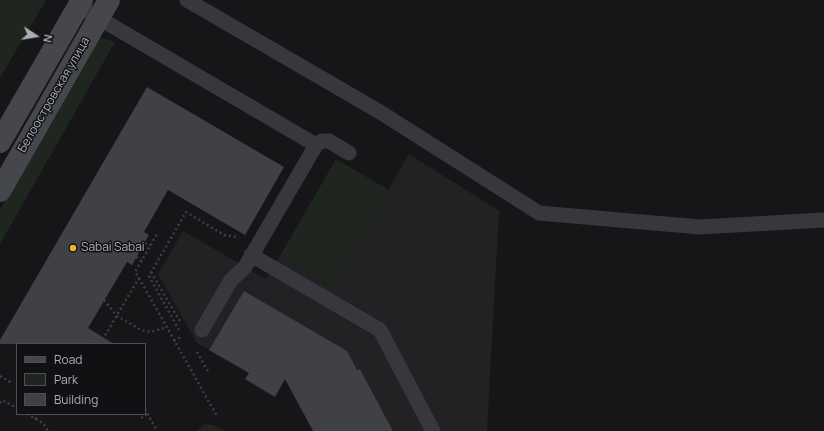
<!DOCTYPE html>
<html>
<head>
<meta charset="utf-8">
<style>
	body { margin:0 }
	#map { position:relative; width:824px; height:431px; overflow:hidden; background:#161618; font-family:Manrope,sans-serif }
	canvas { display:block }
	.legend { position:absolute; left:16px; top:343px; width:130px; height:72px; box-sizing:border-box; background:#111113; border:1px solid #4d4f55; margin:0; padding:5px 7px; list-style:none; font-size:12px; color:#a8adb8 }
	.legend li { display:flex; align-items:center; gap:8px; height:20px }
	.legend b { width:20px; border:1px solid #4d4f55 }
	.north { position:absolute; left:16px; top:16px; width:40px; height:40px; -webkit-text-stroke:3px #111113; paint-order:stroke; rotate:102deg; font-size:11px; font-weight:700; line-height:16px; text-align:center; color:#a8adb8 }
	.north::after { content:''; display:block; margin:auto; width:14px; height:18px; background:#a8adb8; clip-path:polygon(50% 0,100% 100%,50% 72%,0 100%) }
</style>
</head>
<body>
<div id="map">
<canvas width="824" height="431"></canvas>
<ul class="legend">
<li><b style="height:5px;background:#45474d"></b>Road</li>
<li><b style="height:11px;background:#1e261f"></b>Park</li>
<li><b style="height:11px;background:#404145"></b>Building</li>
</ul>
<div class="north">N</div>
</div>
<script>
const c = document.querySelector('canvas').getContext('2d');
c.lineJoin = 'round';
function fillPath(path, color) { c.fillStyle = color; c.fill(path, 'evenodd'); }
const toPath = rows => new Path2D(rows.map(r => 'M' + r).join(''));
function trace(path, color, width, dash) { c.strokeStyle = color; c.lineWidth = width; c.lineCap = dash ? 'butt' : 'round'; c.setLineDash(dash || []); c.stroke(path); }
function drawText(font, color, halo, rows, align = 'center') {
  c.font = font + ' Manrope,sans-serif'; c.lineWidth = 3; c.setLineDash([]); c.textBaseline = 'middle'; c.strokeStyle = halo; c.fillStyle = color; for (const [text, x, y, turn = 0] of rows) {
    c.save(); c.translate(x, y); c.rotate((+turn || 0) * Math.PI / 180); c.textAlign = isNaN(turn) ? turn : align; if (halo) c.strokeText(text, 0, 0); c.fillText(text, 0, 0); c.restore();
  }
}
fillPath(toPath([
	[409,154,499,211,487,431,393,431,360,369,357,370,244,291,209,350,197,343,158,274,183,231,266,279,280,256,332,287]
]), '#222225');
fillPath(toPath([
	[0,0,46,0,0,78],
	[98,37,115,42,0,244,0,210],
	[336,159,389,190,332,287,280,256],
	[205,424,214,425,225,431,196,431]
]), '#1e261f');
fillPath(toPath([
	[147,87,284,167,245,235,168,190,144,232,149,235,132,265,127,262,88,328,114,344,0,344,0,340],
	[244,291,347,351,357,370,360,369,393,431,313,431,285,379,275,397,245,379,249,373,209,350]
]), '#404145');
trace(toPath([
	[145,243,150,246],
	[136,257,142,261],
	[151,272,181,323],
	[139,278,217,416],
	[104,300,117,316,141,330,151,332,167,327],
	[179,330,149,276,186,212,224,235,237,237],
	[89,339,97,344],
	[174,341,181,337],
	[100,344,139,278,135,272,157,234],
	[197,352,209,373],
	[0,376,12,383],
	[0,403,2,400,17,408],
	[145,409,157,431],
	[27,414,43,423,48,431],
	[141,418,148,414],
	[35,419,38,414]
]), '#3d3f44', 2.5, [2, 3]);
trace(toPath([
	[187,0,380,112,539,213,700,227,824,220],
	[78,6,316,145],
	[251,255,380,330,433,431],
	[202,330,231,280,245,267,316,145,322,141,329,141,349,153]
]), '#37383d', 15);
trace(toPath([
	[0,142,82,0],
	[0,191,109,0]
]), '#45474d', 22);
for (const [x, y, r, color] of [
	[73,248,4,"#f2b134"]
]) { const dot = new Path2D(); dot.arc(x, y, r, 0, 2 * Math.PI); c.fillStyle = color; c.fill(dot); trace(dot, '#111113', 1.5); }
drawText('12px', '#a8adb8', '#111113', [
	["Белоостровская улица",54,95,-60]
]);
drawText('12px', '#a8adb8', '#111113', [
	["Sabai Sabai",81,248]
], 'left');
</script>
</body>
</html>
